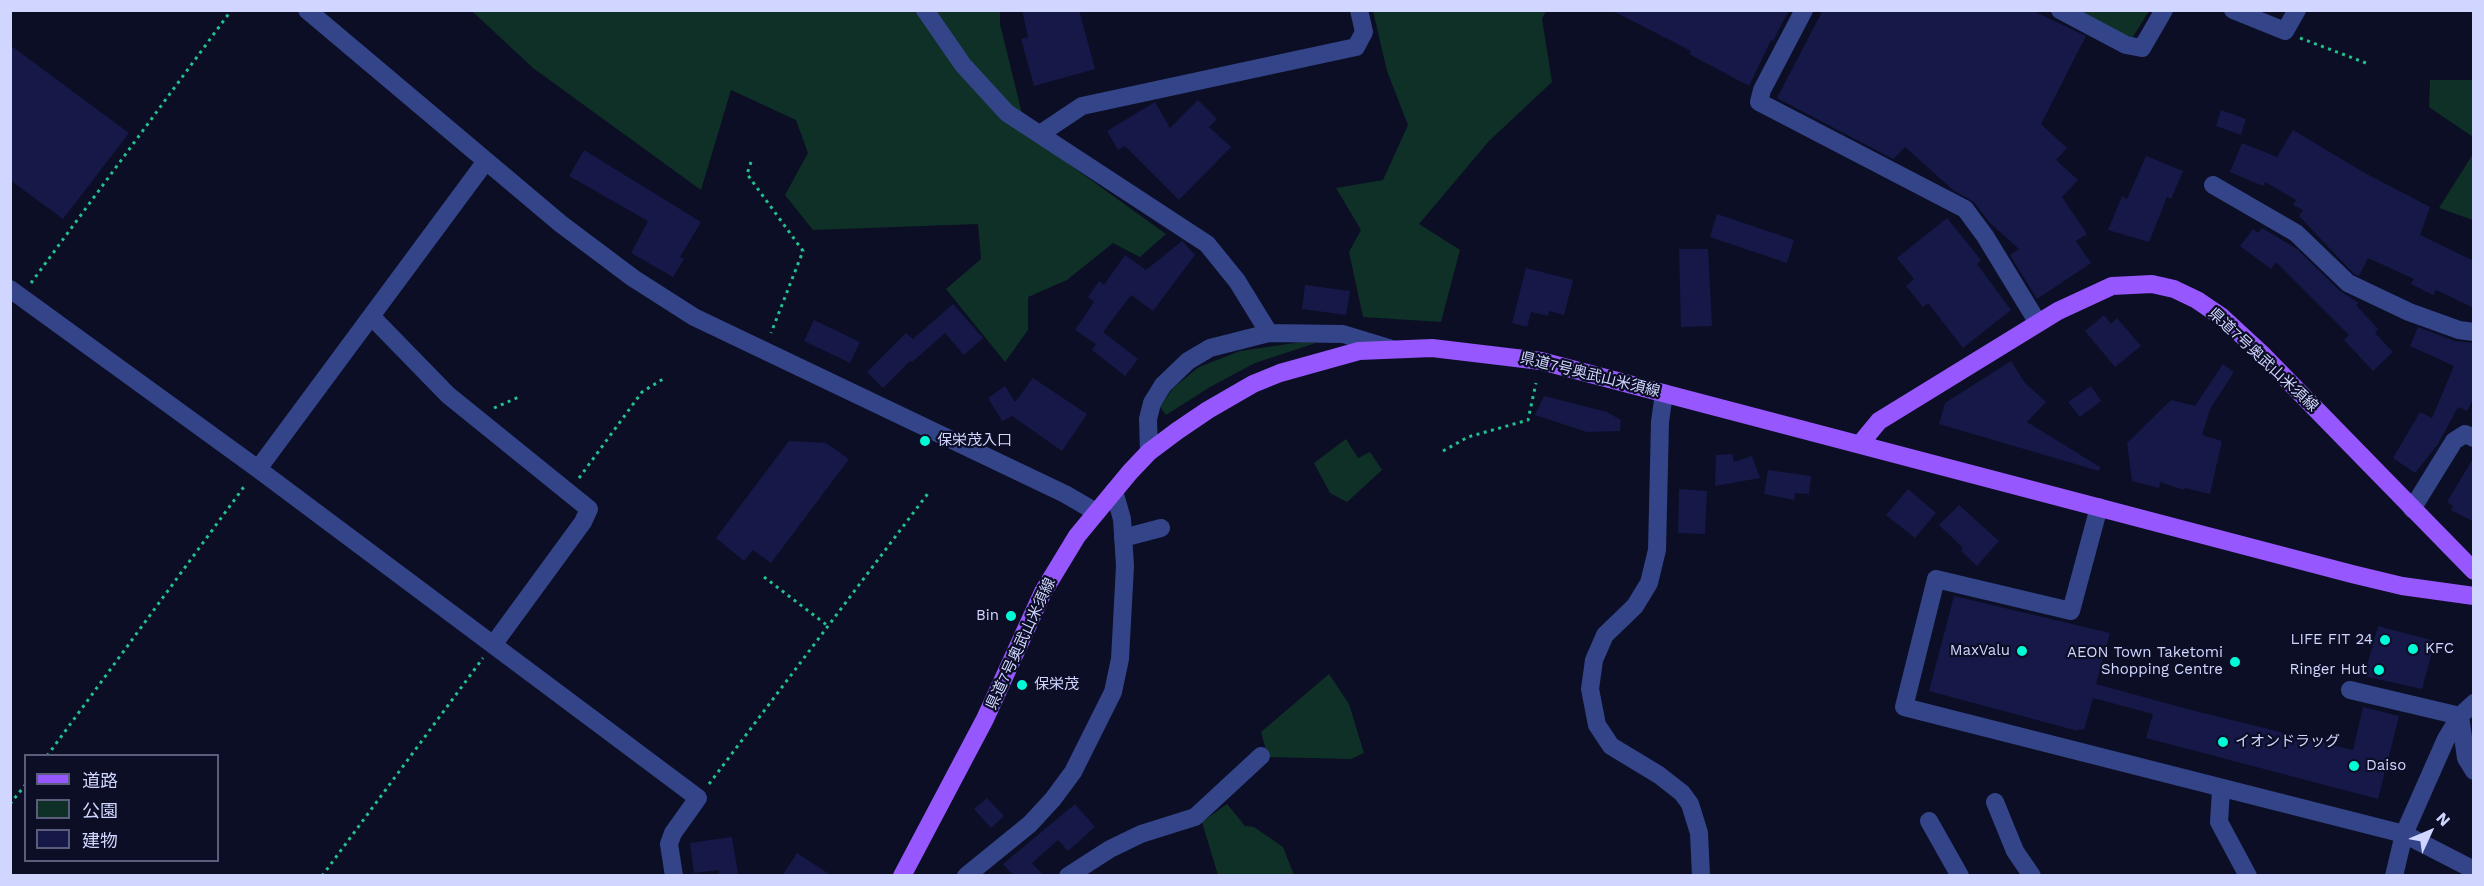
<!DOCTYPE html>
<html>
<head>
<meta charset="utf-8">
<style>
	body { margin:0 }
	#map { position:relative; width:2484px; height:886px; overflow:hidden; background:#0c0e25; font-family:"Work Sans","Noto Sans JP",sans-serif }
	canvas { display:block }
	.frame { position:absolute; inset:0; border:12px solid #d0d6ff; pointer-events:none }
	.legend { position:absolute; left:24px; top:754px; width:195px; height:108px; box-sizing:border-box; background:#0c0e25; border:2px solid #5a5e7c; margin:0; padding:8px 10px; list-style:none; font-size:18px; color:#d0d6ff }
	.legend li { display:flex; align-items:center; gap:12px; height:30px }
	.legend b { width:30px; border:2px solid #5a5e7c }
	.north { position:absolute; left:2400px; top:802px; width:60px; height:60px; -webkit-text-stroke:4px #0c0e25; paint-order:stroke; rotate:46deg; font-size:16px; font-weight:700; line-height:24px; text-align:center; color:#d0d6ff }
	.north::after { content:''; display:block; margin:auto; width:21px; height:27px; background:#d0d6ff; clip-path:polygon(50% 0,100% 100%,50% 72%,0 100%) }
</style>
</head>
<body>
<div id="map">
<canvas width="2484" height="886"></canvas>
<div class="frame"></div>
<ul class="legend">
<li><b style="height:8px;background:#9757ff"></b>道路</li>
<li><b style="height:16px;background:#0f3026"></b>公園</li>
<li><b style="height:16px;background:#161848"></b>建物</li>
</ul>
<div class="north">N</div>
</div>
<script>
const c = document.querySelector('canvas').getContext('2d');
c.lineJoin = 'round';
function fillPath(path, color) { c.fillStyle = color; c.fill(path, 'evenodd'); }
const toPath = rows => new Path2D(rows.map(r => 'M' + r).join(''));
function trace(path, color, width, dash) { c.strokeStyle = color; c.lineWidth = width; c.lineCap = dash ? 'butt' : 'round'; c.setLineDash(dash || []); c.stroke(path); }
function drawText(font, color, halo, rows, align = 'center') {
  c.font = font + ' "Work Sans","Noto Sans JP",sans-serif'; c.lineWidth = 4.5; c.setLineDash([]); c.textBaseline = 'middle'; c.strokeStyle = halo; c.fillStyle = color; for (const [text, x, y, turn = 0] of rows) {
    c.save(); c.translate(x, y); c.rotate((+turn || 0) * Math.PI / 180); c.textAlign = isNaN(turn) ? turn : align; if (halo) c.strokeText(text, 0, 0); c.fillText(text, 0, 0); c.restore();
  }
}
fillPath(toPath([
	[472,11,1000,11,1000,24,1027,134,1166,234,1140,257,1113,243,1067,280,1028,297,1028,330,1005,362,946,289,981,259,978,224,813,230,785,195,808,153,796,120,731,90,701,190,533,68],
	[1373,11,1546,11,1542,19,1552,82,1489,141,1419,224,1460,250,1441,322,1363,317,1349,252,1361,230,1336,188,1383,180,1408,125,1387,71],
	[2077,11,2149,11,2131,40],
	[2430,80,2473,80,2473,137,2429,107],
	[2473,154,2474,220,2473,220,2439,208],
	[1302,342,1316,343,1255,363,1210,387,1166,415,1160,407,1173,388,1199,367,1240,351],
	[1346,439,1358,458,1370,452,1382,470,1347,502,1330,493,1314,463],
	[1329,674,1349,704,1364,753,1351,759,1268,757,1261,732],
	[1227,804,1245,826,1254,827,1283,847,1294,875,1218,875,1202,822]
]), '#0f3026');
fillPath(toPath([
	[1022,10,1079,10,1095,69,1034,86,1021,39,1028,37],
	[1611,10,1789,10,1773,41,1771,40,1749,86,1689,54,1691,51],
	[1823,10,2031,10,2086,36,2041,124,2067,148,2056,160,2078,180,2062,197,2087,234,2076,241,2091,263,2037,299,2010,255,2019,249,1989,222,1974,202,1953,190,1905,147,1893,159,1777,98],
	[10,45,129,133,63,219,10,180],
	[1198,100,1217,119,1209,127,1231,147,1179,200,1125,146,1118,150,1107,131,1155,102,1170,128],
	[2221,110,2246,119,2241,135,2216,126],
	[2293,130,2363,172,2430,207,2420,235,2474,261,2474,308,2436,290,2433,295,2411,284,2414,279,2368,258,2359,276,2354,274,2299,216,2303,210,2293,205,2296,200,2265,182,2263,186,2230,172,2242,143,2277,157],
	[584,150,701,222,680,257,684,259,673,277,631,253,648,221,569,176],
	[2146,156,2183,171,2171,199,2167,197,2149,242,2108,230,2122,196,2127,199],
	[1717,214,1794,240,1787,263,1710,237],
	[1947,218,1981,260,1977,264,2011,310,1963,348,1928,303,1923,307,1906,286,1914,279,1897,258],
	[2262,228,2297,249,2340,291,2359,303,2356,305,2378,329,2375,333,2393,352,2373,371,2344,340,2349,335,2276,262,2271,269,2240,246,2253,229,2258,233],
	[1182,241,1195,255,1153,311,1131,295,1103,332,1138,359,1125,376,1092,350,1096,344,1075,330,1094,302,1088,297,1099,281,1104,285,1125,255,1146,270],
	[1679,249,1708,249,1712,326,1681,327],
	[1526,268,1573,280,1564,315,1549,311,1548,316,1531,312,1527,327,1512,323],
	[1305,285,1350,291,1346,315,1302,309],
	[953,304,983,338,964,355,945,333,912,362,910,361,883,388,867,372,906,333,913,339],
	[2104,315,2111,324,2117,318,2141,346,2115,367,2085,331],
	[814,320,860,342,850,363,804,341],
	[2418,327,2455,341,2474,343,2474,397,2467,411,2458,407,2438,444,2415,473,2393,458,2420,412,2432,418,2454,366,2410,346],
	[2011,361,2025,383,2046,402,2027,422,2100,467,2099,471,1939,424,1945,403],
	[2223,364,2234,372,2210,409,2202,435,2222,441,2210,494,2185,488,2184,490,2160,482,2159,488,2132,481,2127,443,2171,400,2195,406],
	[1033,378,1087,414,1062,451,1012,416,1002,421,988,398,1005,386,1015,402],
	[2091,386,2101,401,2080,417,2068,402],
	[1544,396,1607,412,1621,420,1620,431,1587,432,1535,415],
	[789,441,826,443,849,459,771,563,753,550,744,561,716,538],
	[1732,454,1734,462,1752,456,1760,478,1715,486,1716,455],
	[2474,457,2474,522,2451,510,2453,506,2447,502],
	[1768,470,1811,476,1809,494,1795,493,1794,500,1764,494],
	[1679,489,1707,491,1705,534,1678,533],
	[1908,489,1936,513,1915,538,1886,515],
	[1959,505,1999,541,1977,566,1961,551,1963,548,1939,525],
	[1954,596,2110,633,2096,684,2191,710,2353,750,2363,707,2399,716,2378,799,2146,738,2153,714,2093,698,2084,730,2079,729,2078,731,1929,691],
	[2378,626,2435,641,2422,689,2364,676],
	[987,798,1004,816,991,828,974,809],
	[1075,804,1095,827,1068,851,1058,840,1032,863,1044,876,1014,876,1003,864],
	[732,837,738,874,719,876,719,870,694,873,690,843],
	[797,853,832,876,782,876]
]), '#161848');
trace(toPath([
	[2300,38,2366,63],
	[751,162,747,174,803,251,771,333],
	[31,283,230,12],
	[494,408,519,397],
	[1443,451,1468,437,1528,420,1536,383],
	[579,478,642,392,663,379],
	[764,577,828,626],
	[47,756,246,484],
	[709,784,929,492],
	[10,804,26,784],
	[322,876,483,658]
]), '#23c090', 3, [3, 4.5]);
trace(toPath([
	[307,10,561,224,633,278,694,317,1065,494,1096,512],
	[925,10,963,65,1007,113,1207,244,1237,281,1269,333],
	[1804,10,1762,90,1759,102,1965,209,1985,236,2038,323],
	[2060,10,2126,45,2142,48,2164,10],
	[2233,10,2285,31,2297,10],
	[1040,134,1082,106,1356,47,1364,32,1359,10],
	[2213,185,2296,233,2348,283,2409,312,2459,330,2474,332],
	[10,289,258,469,698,798,673,833,669,844,674,876],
	[372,317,448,395,589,509,583,522,493,645],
	[1664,393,1660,422,1657,550,1649,583,1635,606,1605,635,1594,660,1590,689,1597,725,1611,746,1659,775,1682,793,1690,804,1699,833,1701,876],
	[1149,452,1148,419,1152,403,1163,385,1188,361,1210,348,1269,333,1343,334,1389,348],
	[258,469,486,161],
	[2099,507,2071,611,1936,579,1904,707,2404,834,2474,870],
	[2412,509,2454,441,2465,434,2474,438],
	[1123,538,1161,528],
	[2350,690,2460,716,2466,758,2474,771],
	[2221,790,2219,822,2248,876],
	[1995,802,2015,851,2032,876],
	[1929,821,1960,876],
	[966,876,1030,824,1053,799,1073,772,1113,692,1120,659,1125,566,1122,519,1114,491],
	[1068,876,1110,849,1141,834,1195,817,1261,756],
	[2394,876,2404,834,2446,739,2460,716,2474,703]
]), '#334489', 18);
trace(toPath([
	[1860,444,1879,421,2058,311,2112,286,2152,284,2174,289,2197,300,2222,317,2261,353,2474,571],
	[902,876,985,719,1043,592,1077,536,1130,472,1149,452,1177,431,1208,410,1253,384,1280,373,1359,351,1432,348,1541,361,2352,574,2402,586,2474,596]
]), '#9757ff', 18);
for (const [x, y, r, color] of [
	[925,441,6,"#00fbd7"],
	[1011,616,6,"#00fbd7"],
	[2385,640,6,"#00fbd7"],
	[2413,649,6,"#00fbd7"],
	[2022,651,6,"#00fbd7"],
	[2235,662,6,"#00fbd7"],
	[2379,670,6,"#00fbd7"],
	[1022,685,6,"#00fbd7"],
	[2223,742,6,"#00fbd7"],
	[2354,766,6,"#00fbd7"]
]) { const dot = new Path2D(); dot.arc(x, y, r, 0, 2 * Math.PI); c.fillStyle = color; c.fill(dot); trace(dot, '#0c0e25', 2); }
drawText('15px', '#d0d6ff', '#0c0e25', [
	["県道7号奥武山米須線",2263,360,43],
	["県道7号奥武山米須線",1590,375,14],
	["県道7号奥武山米須線",1021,644,-65]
]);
drawText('15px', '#d0d6ff', '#0c0e25', [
	["保栄茂入口",937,441],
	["Bin",999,616,"right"],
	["LIFE FIT 24",2373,640,"right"],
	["KFC",2425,649],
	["MaxValu",2010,651,"right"],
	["AEON Town Taketomi",2223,653,"right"],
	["Shopping Centre",2223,670,"right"],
	["Ringer Hut",2367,670,"right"],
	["保栄茂",1034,685],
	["イオンドラッグ",2235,742],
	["Daiso",2366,766]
], 'left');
</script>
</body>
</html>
